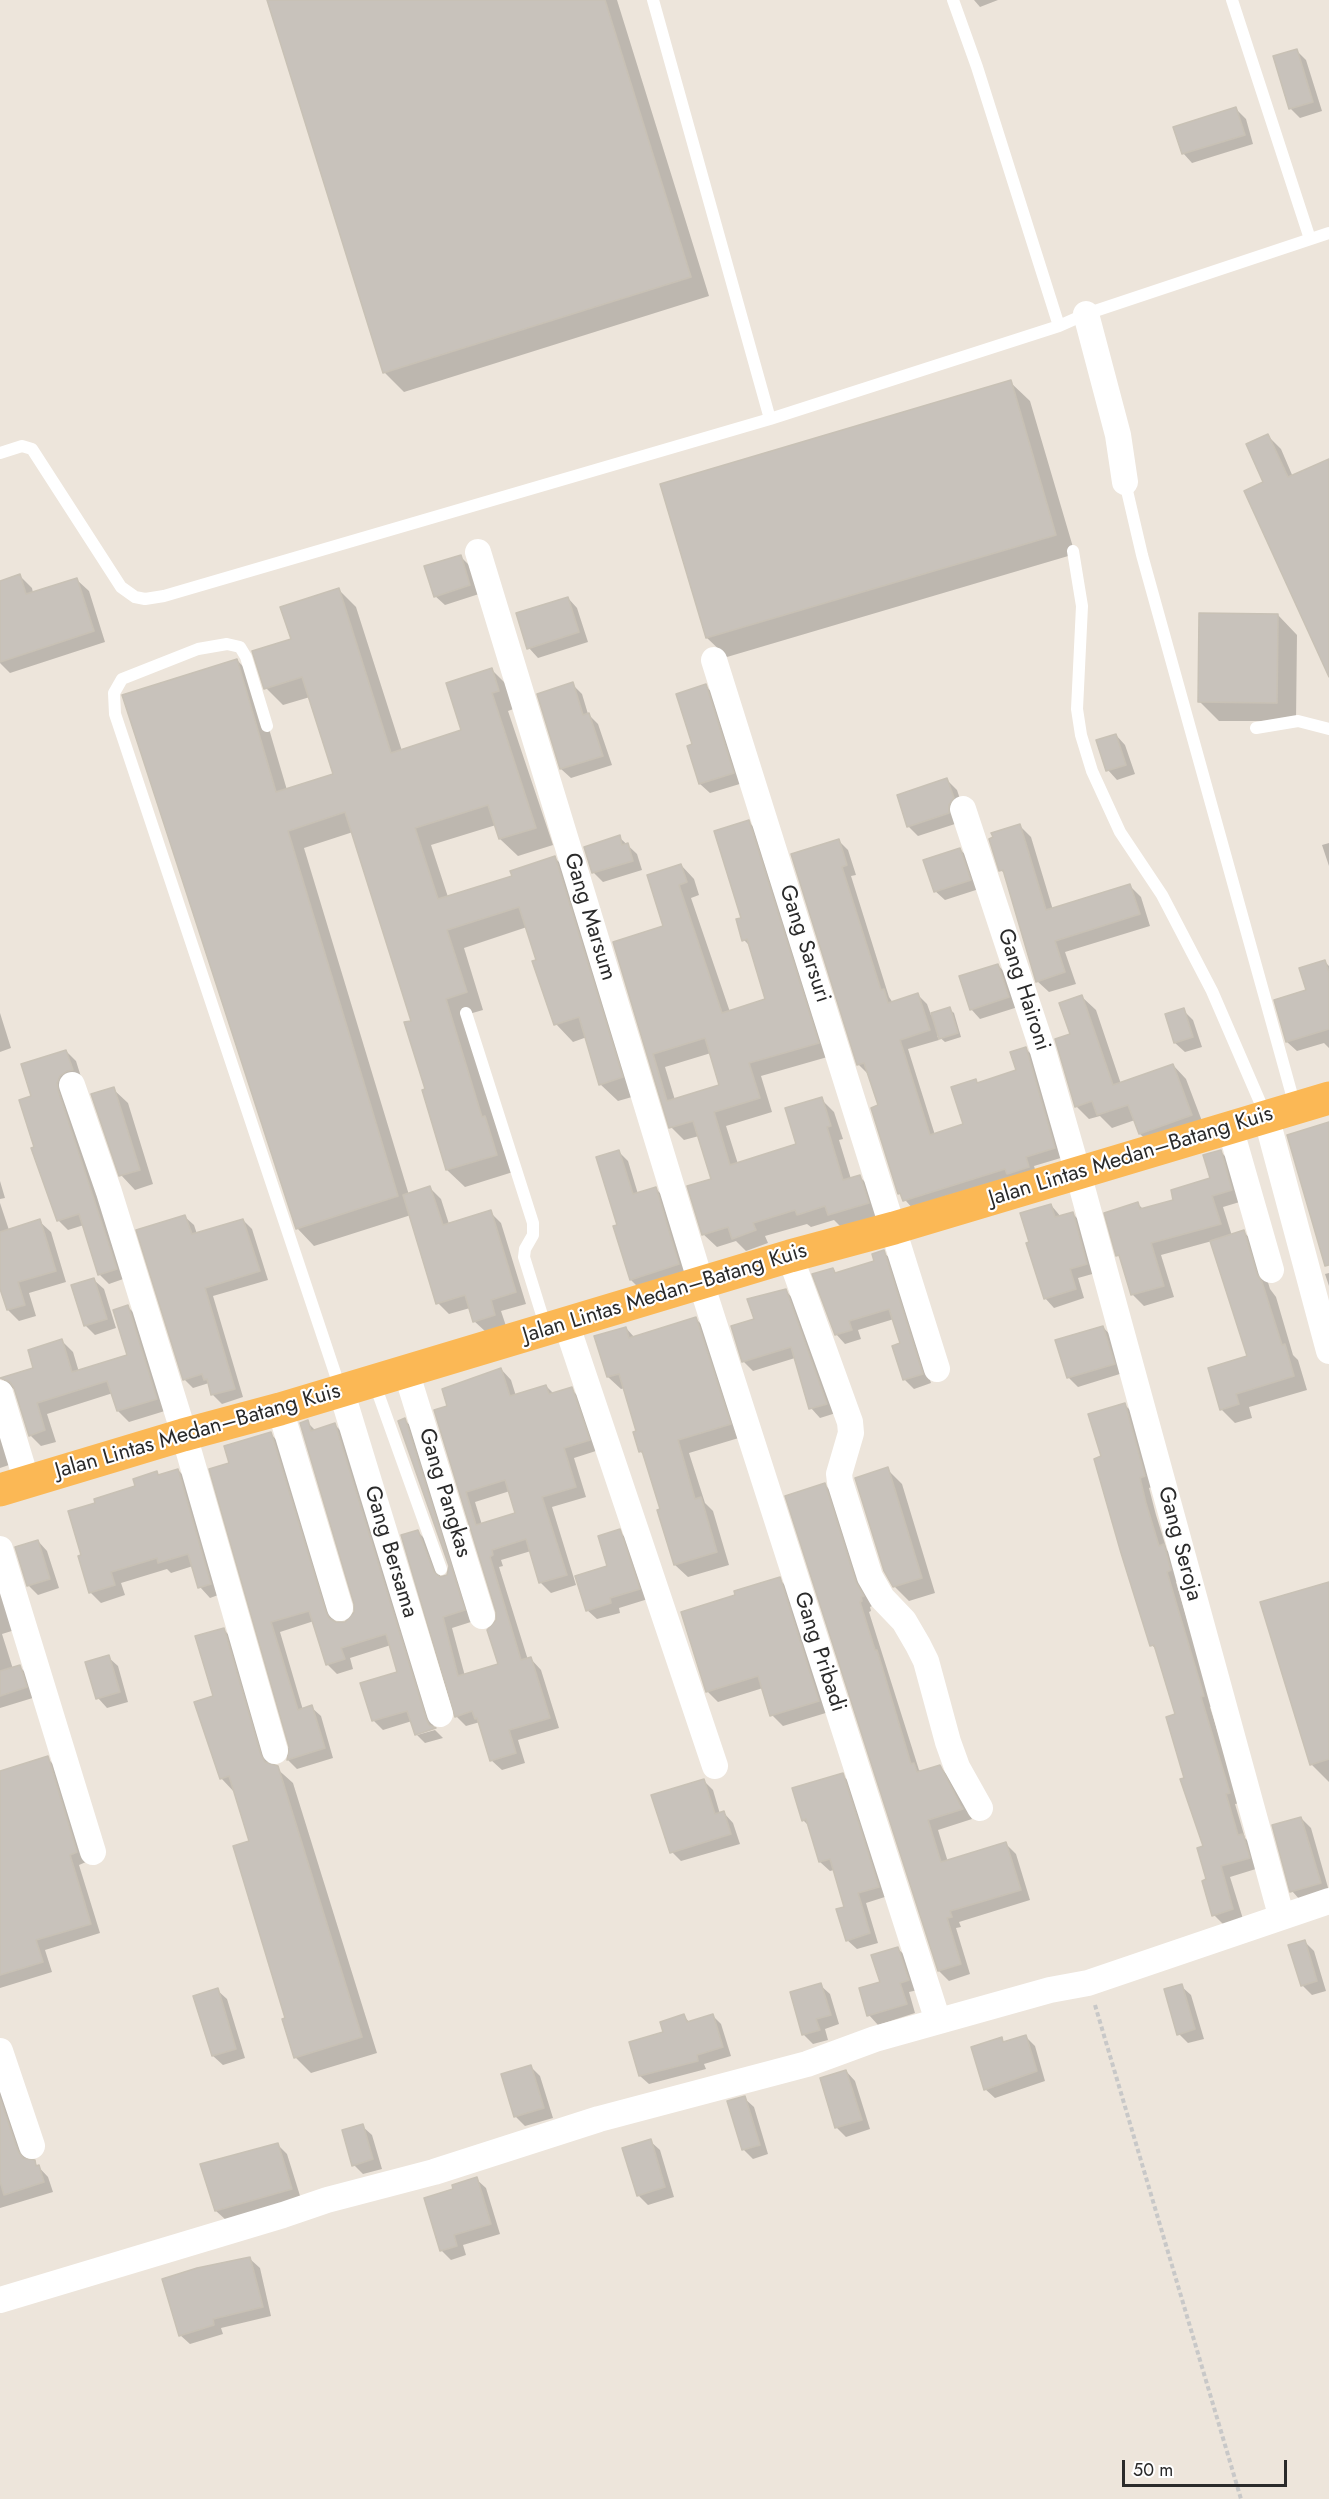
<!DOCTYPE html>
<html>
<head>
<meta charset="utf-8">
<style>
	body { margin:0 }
	#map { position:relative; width:1329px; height:2499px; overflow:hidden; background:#ede5db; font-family:Jost,sans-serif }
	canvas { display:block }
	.scale { position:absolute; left:1122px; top:2460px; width:165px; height:27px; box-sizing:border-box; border:3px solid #2a2a2a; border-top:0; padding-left:8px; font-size:18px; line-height:21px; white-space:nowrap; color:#2a2a2a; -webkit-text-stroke:4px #fff; paint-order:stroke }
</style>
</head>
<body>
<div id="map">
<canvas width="1329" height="2499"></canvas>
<div class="scale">50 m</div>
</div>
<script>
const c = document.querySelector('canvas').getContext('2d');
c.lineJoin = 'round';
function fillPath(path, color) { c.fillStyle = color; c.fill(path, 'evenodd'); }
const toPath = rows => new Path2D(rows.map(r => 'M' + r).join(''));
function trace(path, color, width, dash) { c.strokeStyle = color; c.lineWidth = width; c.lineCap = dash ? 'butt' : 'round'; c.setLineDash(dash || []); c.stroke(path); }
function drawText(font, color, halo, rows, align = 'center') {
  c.font = font + ' Jost,sans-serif'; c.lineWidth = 4.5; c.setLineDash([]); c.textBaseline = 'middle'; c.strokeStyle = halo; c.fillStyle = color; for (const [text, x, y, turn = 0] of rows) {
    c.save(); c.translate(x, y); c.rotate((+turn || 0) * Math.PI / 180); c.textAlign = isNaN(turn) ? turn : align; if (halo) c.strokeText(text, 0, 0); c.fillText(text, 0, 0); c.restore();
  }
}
fillPath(toPath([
	[268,0,617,0,709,296,404,392,384,372],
	[974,0,998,0,980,7],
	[1296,50,1306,60,1322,111,1300,118,1290,108],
	[1236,109,1246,119,1253,144,1192,163,1183,153],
	[1010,382,1030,401,1075,554,727,657,707,638,662,485],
	[1268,436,1281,449,1293,477,1329,460,1329,670,1265,483],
	[460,556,470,566,479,594,445,605,435,596],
	[20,576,32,588,33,593,77,580,89,591,105,642,10,673,0,663,0,582],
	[339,590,356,607,402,751,463,731,492,670,509,687,516,708,508,711,553,845,518,856,500,839,496,825,431,845,448,897,514,876,555,858,572,875,639,1095,618,1101,600,1084,587,1037,573,1042,556,1024,527,927,464,948,483,1010,462,1016,513,1172,465,1187,447,1170,427,1090,413,1022,353,832,304,848,409,1195,430,1188,441,1199,449,1224,490,1212,501,1223,526,1304,501,1311,506,1326,486,1332,474,1321,470,1308,449,1314,438,1303,411,1215,314,1246,297,1228,237,660,254,678,287,790,335,775,310,697,283,705,266,688,292,640],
	[568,598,577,608,588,642,538,658,529,648],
	[1278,615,1297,635,1296,721,1219,721,1199,701],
	[572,684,582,694,588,714,598,724,612,765,571,778,561,769,539,695],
	[706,686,715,696,743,783,710,793,700,784,688,747,693,745],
	[1116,735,1125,745,1135,774,1117,780,1108,770],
	[947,780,957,790,963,808,958,823,918,836,908,826],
	[748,821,761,835,831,1056,761,1076,772,1112,726,1126,738,1164,798,1145,821,1099,834,1112,843,1139,839,1140,851,1179,860,1177,873,1190,881,1216,842,1228,834,1220,811,1227,807,1224,765,1236,768,1243,746,1251,736,1241,717,1247,703,1234,713,1180,699,1136,684,1140,671,1127,614,943,665,927,681,865,694,879,699,895,691,898,730,1012,767,1000,750,946,744,940],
	[711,1053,721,1086,675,1100,665,1067],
	[1019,825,1031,837,1053,910,1129,885,1141,897,1150,926,1065,952,1076,984,1049,992,1037,981,1007,876,1001,870,995,838],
	[619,837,637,854,642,870,603,882,593,872],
	[839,841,848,850,856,875,851,876,889,997,893,1003,918,995,927,1004,931,1015,949,1009,954,1013,961,1037,945,1042,937,1035,939,1040,908,1049,935,1135,965,1125,975,1081,978,1084,1018,1071,1025,1048,1035,1058,1064,1157,1034,1166,1037,1176,914,1210,899,1193,879,1106,868,1074,858,1064],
	[1329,843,1329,866,1322,845],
	[960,849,969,859,979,889,945,900,935,891],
	[1325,962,1329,966,1329,1048,1324,1043,1297,1051,1287,1042],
	[998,965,1007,975,1018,1007,980,1019,971,1009],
	[1082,997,1096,1010,1121,1084,1173,1065,1186,1079,1205,1129,1154,1147,1140,1134,1135,1120,1112,1128,1100,1116,1089,1119,1076,1106,1072,1035],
	[1183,1010,1193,1020,1202,1047,1185,1052,1175,1043],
	[0,1013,11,1048,0,1052],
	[66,1051,76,1061,82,1080,126,1278,109,1284,99,1274,84,1225,68,1230,58,1220,43,1180,21,1101,33,1097],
	[113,1089,128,1103,153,1184,135,1190,121,1175],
	[619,1152,628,1161,638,1194,656,1189,665,1198,687,1273,640,1289,631,1280,615,1227,618,1226],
	[1221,1152,1232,1163,1243,1201,1223,1207,1232,1236,1244,1232,1257,1246,1270,1289,1276,1297,1293,1355,1298,1360,1307,1390,1249,1407,1252,1418,1235,1423,1221,1409,1249,1357,1212,1241,1161,1255,1174,1297,1144,1306,1132,1294,1121,1258,1117,1255,1138,1204,1144,1210,1175,1201,1212,1179],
	[0,1181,5,1198,0,1199],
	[0,1203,9,1230,39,1221,51,1232,66,1282,29,1293,36,1316,19,1321,8,1310,0,1284],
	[1051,1205,1061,1217,1073,1214,1082,1223,1096,1273,1078,1278,1084,1298,1054,1308,1045,1298],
	[185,1217,194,1225,197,1234,243,1220,252,1229,268,1280,213,1296,243,1397,222,1404,213,1395,209,1383,193,1388,184,1379],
	[883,1252,893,1261,931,1383,914,1389,904,1379,902,1344,894,1319,858,1330,861,1339,845,1344,836,1334,833,1269,837,1274,876,1262],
	[1329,1273,1329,1286,1325,1274],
	[94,1280,104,1289,116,1328,95,1335,85,1325],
	[786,1291,795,1301,836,1413,820,1418,811,1408,795,1358,753,1371,743,1361,755,1320],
	[128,1307,139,1318,168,1410,129,1422,118,1411,113,1393,47,1414,56,1442,41,1446,30,1435,16,1391,2,1379,35,1369,62,1341,73,1352,79,1372,129,1356],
	[696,1319,709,1332,742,1437,689,1453,705,1503,713,1511,729,1565,688,1577,675,1565,662,1510,646,1457,640,1451,638,1432,625,1388,621,1389,608,1377,626,1328,635,1338],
	[1103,1327,1112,1337,1123,1373,1078,1387,1068,1377],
	[501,1369,511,1380,516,1396,546,1386,554,1394,571,1389,582,1400,599,1450,574,1458,586,1497,552,1507,576,1585,551,1593,540,1582,531,1551,501,1560,503,1566,499,1567,528,1660,531,1659,541,1670,559,1728,518,1740,525,1763,502,1770,491,1760,480,1722,466,1726,456,1716,418,1532,428,1542,441,1578,448,1576,450,1566,405,1420,415,1431,474,1621,452,1628,465,1676,499,1665,498,1611,436,1411,449,1407],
	[510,1491,517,1514,482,1525,475,1502],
	[1125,1405,1135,1415,1155,1486,1149,1488,1156,1515,1167,1550,1173,1556,1181,1581,1176,1582,1213,1706,1210,1707,1240,1803,1235,1804,1245,1838,1253,1846,1259,1868,1230,1877,1243,1919,1224,1925,1214,1915,1205,1847,1185,1779,1177,1715,1157,1651,1152,1645,1103,1457],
	[307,1422,316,1431,335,1425,344,1434,434,1727,412,1721,383,1730,373,1720,399,1673,391,1645,350,1658,353,1669,337,1674,327,1664,314,1621,280,1632,303,1710,311,1707,321,1716,333,1758,297,1769,288,1760,291,1747,231,1464,271,1434,280,1444,335,1623,346,1624,356,1613,356,1603],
	[0,1424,12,1464,0,1468],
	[887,1469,902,1484,935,1593,909,1601,894,1586],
	[178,1470,189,1481,221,1594,210,1598,200,1587,193,1566,171,1573,167,1569,121,1583,125,1595,101,1603,90,1592,83,1556,97,1504,137,1487,156,1473,159,1476],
	[825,1485,835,1495,872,1606,870,1607,871,1611,869,1612,919,1770,922,1772,940,1767,950,1777,971,1817,972,1819,938,1830,948,1862,1006,1844,1016,1854,1030,1900,959,1922,961,1927,956,1928,970,1974,949,1981,939,1971],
	[619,1531,629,1541,648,1599,619,1608,620,1613,597,1619,587,1610,609,1567],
	[38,1541,47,1551,59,1588,38,1595,28,1585],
	[0,1579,15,1630,2,1634,13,1669,20,1667,30,1677,36,1697,0,1708],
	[779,1579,790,1590,829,1712,783,1726,772,1715,763,1688,718,1702,707,1691,737,1596],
	[1329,1583,1329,1782,1311,1764],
	[224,1630,240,1646,274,1766,293,1783,377,2053,311,2073,295,2057,251,1842,236,1794,221,1778,215,1697],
	[108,1657,118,1666,128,1702,107,1708,98,1698],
	[435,1730,443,1738,425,1743,417,1735],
	[47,1758,57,1768,86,1862,79,1865,100,1933,45,1950,52,1972,0,1988,0,1772],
	[842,1775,852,1784,888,1896,866,1903,878,1943,857,1949,847,1940,846,1908,834,1870,830,1871,820,1862,809,1826,803,1820],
	[704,1781,713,1790,720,1814,724,1813,733,1823,740,1844,681,1861,672,1852],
	[1301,1818,1311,1828,1329,1891,1301,1901,1292,1891],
	[1305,1942,1314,1951,1326,1991,1312,1995,1302,1985],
	[898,1949,908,1958,918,1990,909,1992,915,2013,878,2025,869,2015],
	[820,1985,830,1994,839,2024,825,2029,828,2040,813,2044,804,2035],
	[1181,1986,1191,1995,1204,2039,1188,2043,1179,2034],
	[217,1990,227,1999,245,2058,223,2065,213,2056],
	[684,2016,690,2023,713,2016,721,2024,731,2056,704,2064,706,2069,649,2084,640,2076,665,2033],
	[1025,2036,1035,2046,1045,2081,995,2098,985,2089,1001,2039,1005,2043],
	[531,2067,540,2076,553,2118,525,2126,515,2116],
	[846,2071,855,2081,870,2129,846,2137,836,2127],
	[0,2086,27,2160,34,2162,48,2177,53,2192,0,2208],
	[744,2098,754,2107,768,2154,753,2159,743,2149],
	[362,2126,372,2135,382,2169,363,2174,354,2165],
	[650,2141,660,2150,674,2197,648,2205,638,2195],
	[277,2144,287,2154,301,2199,226,2220,216,2211,202,2165],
	[476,2179,486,2188,500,2234,463,2245,466,2255,451,2260,441,2250,455,2190],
	[250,2259,260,2268,271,2316,221,2328,223,2334,190,2344,180,2335]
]), '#0003');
const building = toPath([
	[267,0,605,0,691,277,383,373,267,0],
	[1297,49,1313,102,1289,109,1273,56,1297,49],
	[1236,107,1245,135,1182,154,1173,127,1236,107],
	[1011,380,1056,535,706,638,660,484,1011,380],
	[1268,434,1288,477,1329,459,1329,677,1244,491,1263,482,1246,444,1268,434],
	[461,555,470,585,434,597,424,566,461,555],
	[20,574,26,594,77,578,94,631,0,662,0,581,20,574],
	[339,588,391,753,461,730,446,683,492,668,499,691,492,693,536,828,499,839,488,805,415,828,438,899,512,876,510,871,555,856,623,1077,599,1085,579,1017,554,1025,532,961,536,960,519,907,447,930,467,992,446,999,482,1117,485,1116,497,1155,446,1170,422,1090,425,1089,404,1022,411,1021,345,812,288,831,398,1196,296,1229,122,695,237,659,276,792,333,774,302,677,264,689,252,651,291,639,280,607,339,588],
	[568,597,579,632,527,649,516,613,568,597],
	[1199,613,1278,614,1277,703,1198,702,1199,613],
	[573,682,583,715,589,713,603,756,560,769,537,694,573,682],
	[706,684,734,773,699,784,687,746,692,744,676,694,706,684],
	[1116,734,1126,765,1106,771,1096,740,1116,734],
	[947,778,954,798,949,805,949,813,907,827,897,795,947,778],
	[749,820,819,1043,749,1063,760,1098,714,1112,730,1165,796,1144,785,1108,822,1097,831,1126,827,1127,843,1180,860,1175,869,1203,828,1215,825,1206,797,1215,795,1210,753,1223,756,1230,732,1239,728,1227,702,1235,687,1186,711,1179,693,1121,669,1128,613,942,663,926,647,875,681,864,687,882,679,885,722,1013,765,999,747,939,742,941,736,919,741,918,714,831,749,820],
	[705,1038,719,1085,667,1101,653,1054,705,1038],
	[1020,824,1046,910,1130,884,1140,914,1055,941,1065,972,1036,982,1003,870,999,871,989,839,993,837,991,833,1020,824],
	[620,835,622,845,628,843,633,861,592,873,584,847,620,835],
	[839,839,847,865,842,867,881,990,884,989,888,1003,918,993,930,1030,900,1040,930,1135,963,1124,951,1087,976,1079,977,1083,1016,1070,1010,1052,1026,1047,1055,1148,1026,1157,1029,1167,1007,1174,1005,1169,903,1201,900,1193,898,1194,871,1108,878,1105,864,1063,857,1065,791,854,839,839],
	[960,848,971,880,934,892,923,860,960,848],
	[1325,960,1329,973,1329,1029,1286,1042,1274,1000,1306,990,1299,968,1325,960],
	[998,964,1009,997,970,1010,959,976,998,964],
	[1082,995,1113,1085,1173,1064,1192,1115,1139,1134,1128,1105,1097,1115,1092,1101,1075,1107,1055,1039,1070,1034,1059,1003,1082,995],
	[950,1007,958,1033,939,1039,931,1013,950,1007],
	[1184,1008,1193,1037,1174,1043,1165,1014,1184,1008],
	[66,1050,73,1070,67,1071,60,1076,57,1083,58,1090,117,1269,98,1275,79,1214,57,1221,31,1148,34,1147,19,1100,31,1096,21,1064,66,1050],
	[114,1087,140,1170,119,1176,91,1094,114,1087],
	[1329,1122,1329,1265,1325,1266,1287,1135,1329,1122],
	[619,1150,633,1194,656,1187,679,1264,630,1280,613,1226,617,1225,596,1157,619,1150],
	[1221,1150,1232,1190,1212,1196,1221,1224,1151,1243,1164,1286,1131,1295,1119,1255,1116,1256,1104,1213,1138,1202,1140,1209,1173,1200,1171,1190,1210,1178,1203,1155,1221,1150],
	[430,1186,443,1225,491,1210,516,1292,491,1300,495,1315,473,1322,465,1295,436,1304,403,1195,430,1186],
	[1051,1204,1055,1217,1073,1212,1087,1264,1070,1269,1076,1289,1044,1299,1026,1243,1029,1242,1020,1213,1051,1204],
	[185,1215,192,1234,243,1219,260,1271,205,1288,235,1389,211,1395,207,1379,204,1380,202,1374,183,1380,136,1230,185,1215],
	[40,1219,56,1271,18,1282,25,1305,7,1310,0,1289,0,1232,40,1219],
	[1244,1230,1257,1274,1262,1282,1282,1345,1285,1344,1294,1376,1236,1394,1239,1404,1220,1410,1208,1368,1247,1356,1210,1241,1244,1230],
	[884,1250,923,1374,903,1380,892,1346,900,1343,889,1309,849,1321,852,1330,835,1335,812,1274,833,1268,835,1273,874,1261,872,1254,884,1250],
	[94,1278,107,1319,84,1326,71,1285,94,1278],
	[786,1289,827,1404,809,1409,791,1347,742,1362,731,1326,754,1319,747,1299,786,1289],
	[128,1305,157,1399,117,1411,107,1381,37,1403,45,1430,29,1436,14,1388,10,1382,0,1378,33,1368,28,1350,62,1339,72,1372,127,1355,113,1310,128,1305],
	[696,1317,731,1424,678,1440,695,1499,701,1497,717,1552,674,1565,657,1510,660,1509,642,1451,639,1452,633,1432,636,1431,619,1374,607,1377,594,1336,626,1327,629,1338,696,1317],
	[1103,1326,1115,1364,1067,1378,1055,1340,1103,1326],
	[501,1368,510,1396,546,1385,549,1394,572,1387,590,1440,564,1448,576,1487,542,1497,567,1575,539,1583,526,1539,492,1550,493,1555,490,1557,521,1660,531,1657,550,1718,509,1730,516,1753,490,1761,477,1718,475,1719,472,1711,455,1717,401,1535,418,1530,434,1572,440,1577,447,1575,449,1566,398,1421,405,1418,465,1610,443,1617,458,1676,498,1664,487,1630,496,1620,496,1612,434,1410,447,1406,442,1389,501,1368],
	[505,1480,515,1513,476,1525,466,1492,505,1480],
	[1125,1403,1145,1476,1140,1478,1146,1503,1159,1546,1164,1544,1168,1559,1171,1570,1167,1572,1204,1696,1201,1697,1230,1793,1226,1794,1238,1835,1243,1834,1250,1858,1221,1866,1233,1909,1212,1916,1202,1881,1206,1879,1197,1848,1203,1846,1180,1779,1184,1778,1166,1717,1175,1714,1154,1645,1150,1646,1121,1553,1094,1459,1101,1456,1088,1414,1125,1403],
	[308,1420,311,1431,335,1423,426,1718,429,1725,436,1728,415,1735,407,1711,372,1721,360,1683,397,1672,386,1634,341,1648,345,1659,326,1665,309,1611,271,1622,298,1710,312,1705,325,1748,287,1760,289,1747,209,1469,229,1463,224,1446,271,1432,326,1612,329,1618,336,1622,345,1622,354,1612,354,1604,300,1423,308,1420],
	[888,1467,922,1578,893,1587,884,1571,855,1478,888,1467],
	[178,1469,211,1584,198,1588,188,1554,158,1563,157,1558,111,1572,115,1585,89,1593,78,1556,81,1555,68,1511,95,1503,94,1499,135,1486,133,1479,157,1471,158,1475,178,1469],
	[825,1483,856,1582,864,1596,861,1597,862,1601,860,1602,875,1650,877,1650,911,1764,914,1763,917,1772,940,1765,961,1806,963,1809,928,1820,941,1862,1006,1842,1021,1890,950,1911,952,1917,947,1918,961,1964,938,1971,785,1496,825,1483],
	[620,1529,640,1589,610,1598,611,1603,586,1611,575,1576,607,1566,598,1536,620,1529],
	[38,1540,50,1579,27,1586,15,1547,38,1540],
	[780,1577,819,1701,770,1716,758,1676,706,1692,681,1612,735,1595,734,1591,780,1577],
	[1329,1582,1329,1759,1310,1765,1260,1602,1329,1582],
	[224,1628,261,1755,265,1762,278,1766,362,2037,294,2058,282,2019,285,2018,233,1846,249,1841,229,1776,220,1779,194,1702,213,1696,195,1636,224,1628],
	[109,1655,120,1692,96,1699,85,1662,109,1655],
	[20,1665,27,1687,0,1696,0,1671,20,1665],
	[48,1756,77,1852,70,1855,91,1924,36,1940,43,1962,0,1975,0,1771,48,1756],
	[843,1773,879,1887,858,1893,870,1933,846,1941,836,1909,844,1907,830,1859,819,1862,806,1819,802,1821,792,1788,843,1773],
	[704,1779,715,1814,724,1811,731,1834,670,1853,651,1795,704,1779],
	[1301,1817,1321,1883,1290,1892,1272,1825,1301,1817],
	[1305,1940,1317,1981,1301,1986,1288,1945,1305,1940],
	[898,1947,909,1980,900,1983,907,2004,867,2016,859,1988,880,1982,871,1955,898,1947],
	[821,1983,831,2015,816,2019,820,2030,802,2035,790,1992,821,1983],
	[1182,1984,1195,2029,1177,2035,1164,1989,1182,1984],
	[218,1988,236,2049,212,2056,193,1996,218,1988],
	[684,2014,687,2022,713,2014,723,2047,697,2055,698,2061,639,2076,629,2042,663,2032,660,2022,684,2014],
	[1026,2035,1037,2071,984,2090,971,2047,1002,2037,1003,2042,1026,2035],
	[531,2065,544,2108,514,2117,501,2074,531,2065],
	[846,2070,862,2120,835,2128,820,2078,846,2070],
	[745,2096,760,2145,742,2150,727,2101,745,2096],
	[0,2098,18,2151,23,2158,35,2160,36,2166,39,2165,44,2182,4,2195,0,2181,0,2098],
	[363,2124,373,2159,352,2166,342,2130,363,2124],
	[651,2139,665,2187,637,2196,622,2148,651,2139],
	[278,2143,292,2189,215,2211,200,2164,278,2143],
	[477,2177,491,2224,454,2235,457,2246,440,2251,424,2198,453,2189,452,2185,477,2177],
	[250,2257,263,2307,213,2319,214,2325,179,2336,162,2279,197,2268,250,2257]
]);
fillPath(building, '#c8c2bb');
trace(building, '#c8c1b5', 1.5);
trace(toPath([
	[1095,2005,1241,2499]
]), '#c8c8c8', 4, [4.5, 3]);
trace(toPath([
	[653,0,770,419],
	[953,0,977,67,1059,326],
	[1232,0,1310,239],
	[0,453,22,446,32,449,121,587,135,597,145,599,164,596,770,419,1059,326,1086,314,1329,233],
	[1125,482,1142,555,1295,1106],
	[1073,551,1082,606,1077,709,1081,735,1092,771,1120,832,1162,895,1212,991,1266,1116],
	[267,726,246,657,240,647,227,644,198,649,122,679,114,693,115,714,340,1388],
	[1256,728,1298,721,1329,729],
	[466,1013,533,1223,533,1235,525,1249,524,1257,546,1328],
	[374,1382,441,1569]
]), '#fff', 12);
trace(toPath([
	[1086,314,1118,435,1125,482],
	[478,552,701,1283,938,2021],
	[714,660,937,1369],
	[963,809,1043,1051,1078,1173,1281,1915],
	[72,1085,109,1192,180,1421,275,1751],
	[1266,1116,1329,1351],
	[1230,1127,1271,1270],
	[790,1256,850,1422,851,1433,839,1474,840,1482,870,1577,882,1598,904,1621,918,1645,926,1661,948,1742,957,1767,980,1808],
	[566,1323,715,1766],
	[406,1371,482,1616],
	[341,1390,440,1714],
	[0,1393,27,1482],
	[280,1409,340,1608],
	[0,1549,93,1852],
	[0,2051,32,2146],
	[0,2300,283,2215,327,2200,434,2172,599,2119,807,2064,875,2039,1050,1990,1088,1983,1329,1901]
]), '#fff', 26);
trace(toPath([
	[0,1490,183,1435,280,1409,790,1256,894,1228,1329,1098]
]), '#fbb855', 33);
drawText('22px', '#2a2a2a', '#fff', [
	["Gang Marsum",589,917,73],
	["Gang Sarsuri",804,944,72],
	["Gang Haironi",1023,990,72],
	["Jalan Lintas Medan–Batang Kuis",1131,1157,-17],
	["Jalan Lintas Medan–Batang Kuis",665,1294,-17],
	["Jalan Lintas Medan–Batang Kuis",198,1432,-16],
	["Gang Pangkas",444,1493,73],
	["Gang Seroja",1179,1544,75],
	["Gang Bersama",390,1552,73],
	["Gang Pribadi",819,1652,72]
]);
</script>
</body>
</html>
